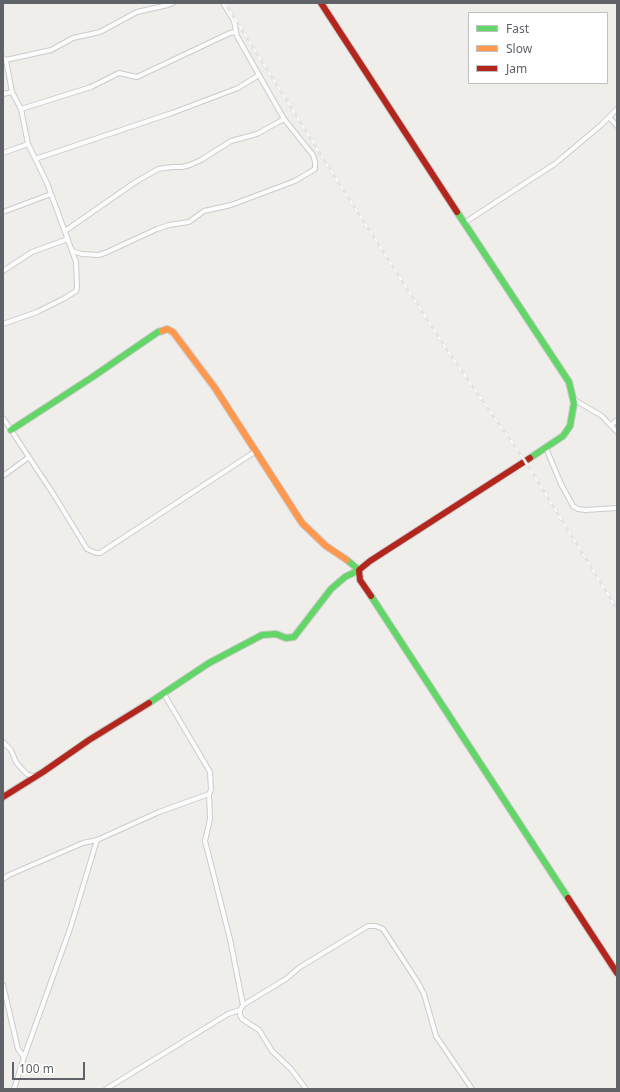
<!DOCTYPE html>
<html>
<head>
<meta charset="utf-8">
<style>
	body { margin:0 }
	#map { position:relative; width:620px; height:1092px; overflow:hidden; background:#efeeea; font-family:"Noto Sans",sans-serif }
	canvas { display:block }
	.frame { position:absolute; inset:0; border:4px solid #5f6368; pointer-events:none }
	.legend { position:absolute; left:468px; top:12px; width:140px; height:72px; box-sizing:border-box; background:#fff; border:1px solid #bfc1c3; margin:0; padding:5px 7px; list-style:none; font-size:12px; color:#5f6368 }
	.legend li { display:flex; align-items:center; gap:8px; height:20px }
	.legend b { width:20px; border:1px solid #bfc1c3 }
	.scale { position:absolute; left:12px; top:1062px; width:73px; height:18px; box-sizing:border-box; border:2px solid #5f6368; border-top:0; padding-left:5px; font-size:12px; line-height:14px; white-space:nowrap; color:#5f6368; -webkit-text-stroke:3px #fff; paint-order:stroke }
</style>
</head>
<body>
<div id="map">
<canvas width="620" height="1092"></canvas>
<div class="frame"></div>
<ul class="legend">
<li><b style="height:5px;background:#63d668"></b>Fast</li>
<li><b style="height:5px;background:#ff974d"></b>Slow</li>
<li><b style="height:5px;background:#b3261e"></b>Jam</li>
</ul>
<div class="scale">100 m</div>
</div>
<script>
const c = document.querySelector('canvas').getContext('2d');
c.lineJoin = 'round';
const toPath = rows => new Path2D(rows.map(r => 'M' + r).join(''));
function trace(path, color, width, dash) { c.strokeStyle = color; c.lineWidth = width; c.lineCap = dash ? 'butt' : 'round'; c.setLineDash(dash || []); c.stroke(path); }
const street = toPath([
	[3,58,6,60,51,50,73,38,100,32,137,12,168,5,173,3],
	[3,94,12,92],
	[21,109,91,87,119,73,137,77,230,33,236,32],
	[609,117,617,126],
	[3,153,28,144],
	[35,159,172,113,238,88,259,75,237,36,234,21,223,3],
	[3,212,51,194],
	[464,223,556,163,601,125,617,109],
	[65,231,134,183,158,169,172,167,182,167,190,165,201,160,231,141,257,134,284,119],
	[72,251,82,254,98,255,105,253,157,229,169,225,189,222,204,211,231,205,295,181,315,169,315,162,313,155,284,119,259,75],
	[3,271,32,252,68,239],
	[3,324,37,312,65,298,76,291,77,287,76,262,72,251,47,183,28,144,21,109,12,92,6,60],
	[573,399,602,416,617,432],
	[3,418,54,495,87,549,96,553,100,553,256,451],
	[611,425,617,420],
	[546,448,561,484,573,506,578,509,585,510,617,508],
	[3,476,29,457],
	[164,694,210,772,211,790,209,794,210,819,205,841,230,939,243,1005],
	[3,742,11,750,16,762,22,769,27,774,35,777],
	[3,879,9,875,83,843,97,840,159,812,209,794],
	[3,985,18,1049,24,1057],
	[14,1089,24,1057,70,929,97,840],
	[106,1089,228,1014,240,1010],
	[306,1089,291,1069,272,1051,259,1030,242,1019,240,1015,240,1010,243,1005,286,979,300,967,368,926,376,926,383,929,417,981,424,994,436,1036,472,1089]
]);
const fast = toPath([
	[457,212,569,382,574,403,570,426,563,436,530,458],
	[11,430,91,378,158,332,162,331],
	[371,596,568,898],
	[149,703,209,663,262,635,276,634,286,638,294,637,331,589,345,577,359,570,347,560]
]);
const slow = toPath([
	[162,331,167,329,173,332,215,388,302,523,326,546,347,560]
]);
const jam = toPath([
	[321,3,457,212],
	[371,596,360,580,359,570,370,561,530,458],
	[3,797,43,772,89,740,149,703],
	[568,898,617,973]
]);
trace(street, '#cbcccc', 6);
trace(fast, '#cacacb', 8);
trace(slow, '#cacacb', 8);
trace(jam, '#cacacb', 8);
trace(street, '#fdfcfc', 4);
trace(fast, '#63d668', 6);
trace(slow, '#ff974d', 6);
trace(jam, '#b3261e', 6);
const rail = toPath([
	[225,3,340,185,447,350,525,461,617,609]
]);
trace(rail, '#e4e4e4', 3);
trace(rail, '#fff', 1.5, [4.5]);
</script>
</body>
</html>
